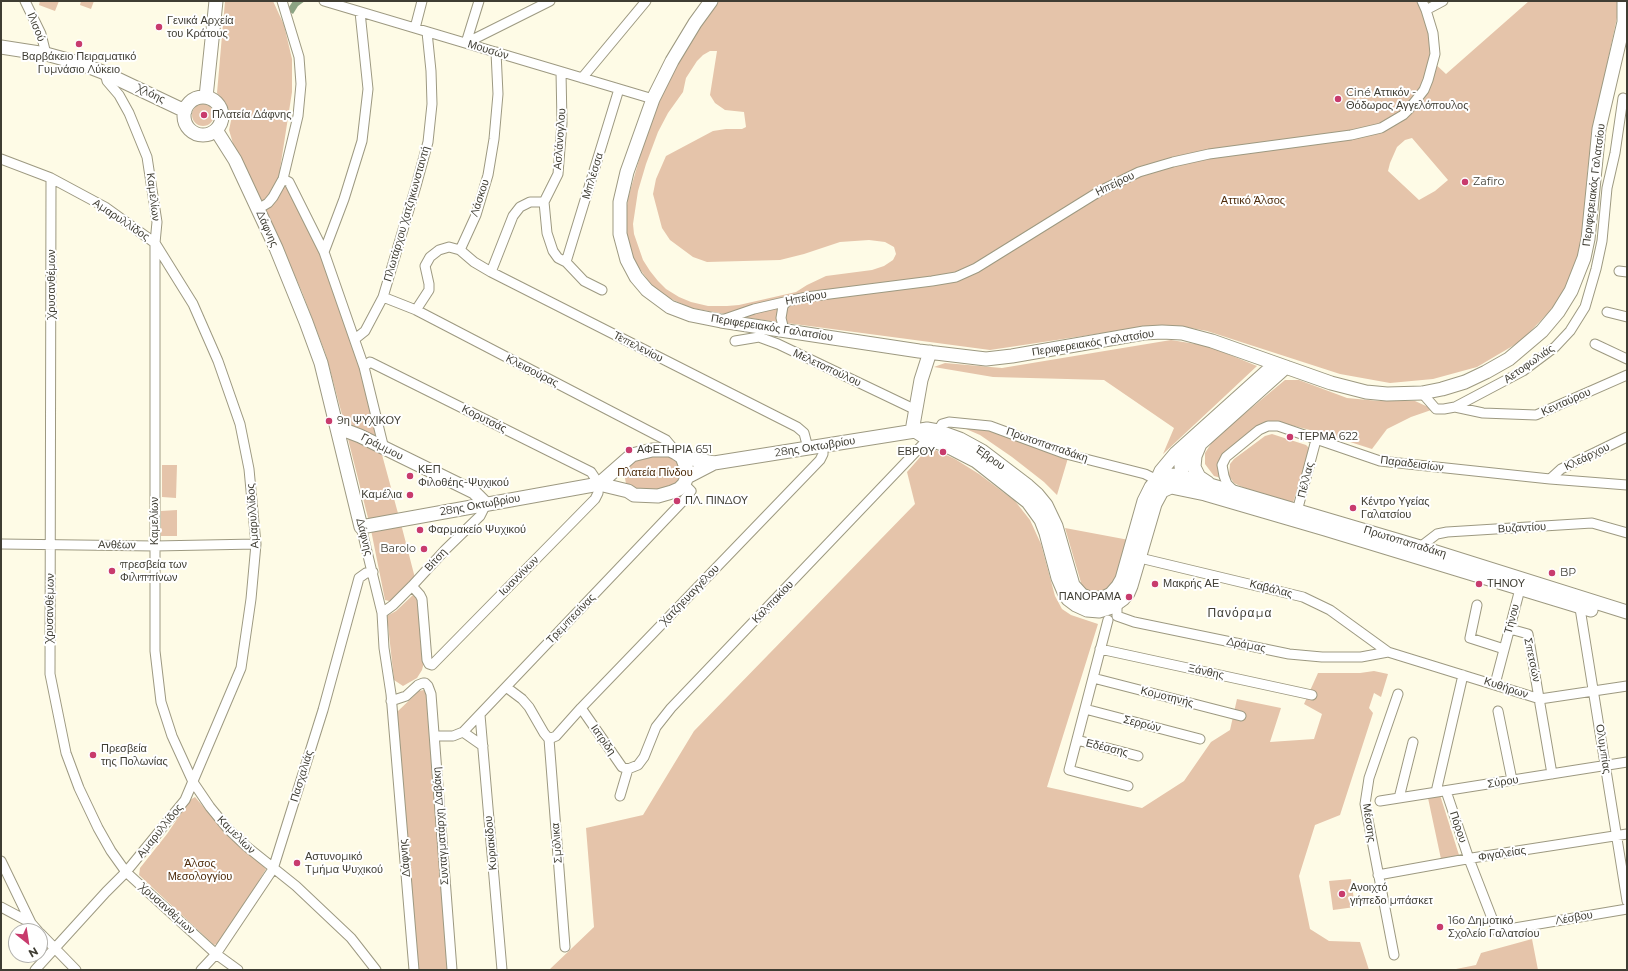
<!DOCTYPE html>
<html>
<head>
<meta charset="utf-8">
<style>
	body { margin:0 }
	#map { position:relative; width:1628px; height:971px; overflow:hidden; background:#fefbe6; font-family:Montserrat,sans-serif }
	canvas { display:block }
	.frame { position:absolute; inset:0; border:2px solid #3f3d33; pointer-events:none }
	.north { position:absolute; left:8px; top:923px; width:40px; height:40px; box-sizing:border-box; background:#fff; border:1px solid #b2b1ad; border-radius:50%; rotate:150deg; font-size:11px; font-weight:700; line-height:16px; text-align:center; color:#3f3d33 }
	.north::after { content:''; display:block; margin:auto; width:14px; height:18px; background:#c83b6d; clip-path:polygon(50% 0,100% 100%,50% 72%,0 100%) }
</style>
</head>
<body>
<div id="map">
<canvas width="1628" height="971"></canvas>
<div class="frame"></div>
<div class="north">N</div>
</div>
<script>
const c = document.querySelector('canvas').getContext('2d');
c.lineJoin = 'round';
function fillPath(path, color) { c.fillStyle = color; c.fill(path, 'evenodd'); }
const toPath = rows => new Path2D(rows.map(r => 'M' + r).join(''));
function trace(path, color, width, dash) { c.strokeStyle = color; c.lineWidth = width; c.lineCap = dash ? 'butt' : 'round'; c.setLineDash(dash || []); c.stroke(path); }
function drawText(font, color, halo, rows, align = 'center') {
  c.font = font + ' Montserrat,sans-serif'; c.lineWidth = 4; c.setLineDash([]); c.textBaseline = 'middle'; c.strokeStyle = halo; c.fillStyle = color; for (const [text, x, y, turn = 0] of rows) {
    c.save(); c.translate(x, y); c.rotate((+turn || 0) * Math.PI / 180); c.textAlign = isNaN(turn) ? turn : align; if (halo) c.strokeText(text, 0, 0); c.fillText(text, 0, 0); c.restore();
  }
}
fillPath(toPath([
	[40,1,59,1,55,11,39,5],
	[81,1,94,1,91,9,80,5],
	[225,1,273,1,284,25,292,59,292,92,280,169,321,255,366,385,378,438,344,422,326,355,302,292,268,215,234,147,229,130,232,116,225,102,217,93],
	[719,1,1420,1,1430,35,1431,60,1446,74,1529,1,1619,1,1618,13,1594,124,1587,174,1586,228,1575,275,1551,310,1521,341,1477,367,1433,379,1390,383,1340,374,1207,331,1179,326,1158,325,1123,330,990,350,749,318,691,308,669,298,657,290,650,283,637,265,631,254,626,232,626,213,628,198,646,136,661,96,688,45],
	[710,51,717,51,710,95,715,103,725,110,744,112,746,127,742,129,726,129,713,131,666,156,656,179,653,194,662,228,670,240,693,257,707,262,780,260,804,254,840,242,869,240,885,242,894,247,896,254,893,260,884,266,872,270,826,276,807,285,796,292,739,305,727,306,708,306,691,302,679,297,666,289,658,281,650,271,643,260,634,234,633,224,638,191,646,164,658,132,668,113,683,92,686,78,697,61,703,55],
	[1412,138,1448,180,1435,191,1419,200,1388,171,1390,163,1397,147,1405,140],
	'192 115a11 11 0 1 1 22 0a11 11 0 1 1-22 0Z',
	[1171,340,1208,346,1257,366,1163,454,1174,428,1104,380,993,377,934,367,945,363,1002,368],
	[1285,380,1299,380,1347,398,1379,401,1415,401,1426,406,1437,408,1411,417,1387,429,1372,449,1322,433,1274,421,1252,432,1226,451,1220,463,1221,478,1214,476,1205,464,1205,453,1214,439],
	[966,429,983,429,1068,458,1057,495,1044,482,1012,457,980,435],
	[1272,434,1306,445,1310,449,1292,506,1240,486,1234,483,1229,476,1230,464,1234,459,1265,436],
	[347,435,381,451,399,517,369,522],
	[929,447,955,459,979,474,1015,501,1030,520,1041,544,1055,596,1062,609,1071,615,1098,624,1047,787,1142,808,1184,781,1211,742,1230,730,1237,699,1281,708,1270,742,1314,739,1322,714,1304,704,1318,673,1360,673,1374,671,1388,674,1381,697,1374,693,1369,708,1373,713,1340,815,1315,825,1299,876,1310,929,1329,941,1360,942,1369,970,549,970,594,927,586,828,643,815,694,731,915,504,907,472],
	[670,454,683,465,681,482,658,493,630,489,626,484,624,472,626,467,634,459],
	[162,465,177,465,176,498,162,497],
	[177,510,177,536,161,536,161,511],
	[401,524,415,578,393,602,385,600,371,530],
	[1065,528,1129,540,1114,585,1099,594,1087,591,1082,586],
	[414,594,420,607,425,658,422,670,417,678,403,686,394,680,387,616,396,611],
	[424,690,427,696,448,970,418,970,397,712,419,691],
	[1440,795,1459,855,1441,859,1428,798],
	[195,797,221,827,266,869,243,907,219,943,214,945,139,875,140,868,167,834,190,800],
	[1351,879,1355,907,1333,910,1329,881],
	[1532,939,1538,970,1451,970,1476,965,1481,953]
]), '#e5c4aa');
fillPath(toPath([
	[293,1,305,1,298,6,293,14,290,12,289,7]
]), '#8ca483');
const street = toPath([
	[25,1,41,34,46,54],
	[324,1,653,99],
	[1426,10,1443,1],
	[415,28,422,1],
	[466,43,550,1],
	[466,43,479,1],
	[105,73,107,81,119,95,129,113,147,157,157,222,155,243,155,651,161,702,172,736,193,782,210,807,228,829,246,846,296,886,351,938,376,970],
	[582,78,646,1],
	[1,159,51,178,105,207,155,243,193,304,218,361,240,424,249,469,256,544,251,599,241,668,185,800,126,872,106,892,35,970],
	[51,178,50,674,66,753,79,788,98,828,111,851,126,872,216,954,238,970],
	[283,179,289,182,324,252,364,367,384,449],
	[544,202,547,233,553,251,558,258,566,262,584,281,602,290],
	[258,209,268,203,273,197,283,179,298,116,301,84,299,57,282,1],
	[460,250,474,262,491,272,797,427,804,433,808,448],
	[324,252,344,199,362,141,368,89,360,12],
	[566,262,619,89],
	[1619,271,1627,272],
	[491,272,513,216,520,207,530,202,544,202,558,174,562,123,561,72],
	[383,297,416,310,666,440,676,452],
	[416,310,429,290,429,284,425,266,430,257,439,250,449,247,460,250,476,215,488,175,494,139,498,94,496,52],
	[1607,312,1627,317],
	[722,320,754,309,806,297,932,281,956,277,976,268,1100,191,1139,172,1173,162,1209,154,1351,135,1381,128,1403,115,1409,109,1424,90,1428,80,1435,54,1433,33,1426,10,1422,1],
	[784,330,781,318,783,306,787,301],
	[355,339,365,331,383,297,416,186,428,142,432,104,431,71,427,32],
	[735,341,759,337,778,344,916,410],
	[1595,344,1627,359],
	[364,367,370,362,591,472,599,484,598,493,595,499,432,665,429,664,427,660,422,599,420,595,412,586],
	[1422,393,1436,409,1444,409,1455,407,1523,371,1555,347,1570,331,1585,307,1596,269,1602,241,1607,188,1615,153,1623,98],
	[1455,407,1483,413,1536,415,1627,375],
	[938,431,942,424,949,422,990,426,1066,454,1145,474,1157,480],
	[1550,479,1561,469,1627,437],
	[1234,491,1227,484,1224,476,1222,465,1226,457,1259,430,1268,426,1278,426,1380,461,1550,479,1627,485],
	[1296,515,1316,440],
	[361,527,382,613,384,648,391,694,414,970],
	[1,544,155,546,256,544],
	[1420,547,1437,534,1447,532,1592,523,1627,533],
	[1140,558,1303,597,1330,610,1388,652,1540,699,1627,686],
	[1579,602,1627,901],
	[1117,604,1117,616,1134,622,1289,654,1322,657,1361,657,1388,652],
	[1477,605,1470,638,1504,649],
	[382,613,393,605,412,586,445,550,480,516,486,504],
	[1108,620,1069,770,1128,786],
	[1510,629,1528,634,1552,774],
	[1100,649,1312,695],
	[1093,678,1241,716],
	[1495,684,1520,589],
	[506,687,522,699,529,707,544,733,549,739],
	[391,701,406,696,418,685,423,683,425,683,428,686,431,694,452,970],
	[581,708,622,767,628,769],
	[1085,709,1200,739],
	[1498,711,1512,780],
	[480,715,502,970],
	[463,732,483,746],
	[435,736,453,736,463,732,684,500,691,491,684,484],
	[549,739,556,736,581,708,820,460,823,454,823,445],
	[549,739,565,947],
	[1077,740,1138,756],
	[628,769,638,765,644,757,656,727,671,708,926,441,926,438],
	[1446,791,1469,859,1497,931,1627,909],
	[1436,792,1463,675],
	[620,796,628,769],
	[1399,798,1413,742],
	[1380,801,1627,762],
	[1,861,31,923,38,931],
	[1378,875,1472,858,1627,834],
	[1,907,31,923],
	[40,933,76,970],
	[1394,955,1365,804,1369,778,1398,694],
	[201,970,216,954,273,869,323,710,359,578,366,573,373,572]
]);
const secondary = toPath([
	[711,1,695,23,672,61,653,99,627,172,620,202,620,234,627,260,636,277,647,290,670,307,691,315,721,321,919,351,986,359,1012,356,1144,333,1162,332,1182,333,1212,341,1331,383,1366,392,1387,394,1422,393,1442,389,1465,382,1486,372,1509,359,1542,331,1558,312,1571,291,1584,258,1588,239,1599,129,1624,22,1624,1],
	[1,47,46,54,79,63,105,73,185,111],
	[206,97,216,1],
	'184 116a19 19 0 1 1 38 0a19 19 0 1 1-38 0Z',
	[216,130,235,160,276,248,306,322,321,363,361,527,599,484,628,491,634,495,658,496,672,492,679,489,684,484,687,477,687,470,682,457,676,453,670,450,652,450,632,455,599,484],
	[912,431,921,380,930,352],
	[915,431,926,438,947,446,976,461,1028,502,1041,520,1046,533,1058,578,1064,592,1068,599,1076,605,1087,610,1099,611,1112,607,1123,599,1128,593,1131,586,1155,504,1162,491,1171,487,1205,494,1325,529,1591,610],
	[338,432,347,431,360,436,474,492,486,504],
	[682,457,714,463],
	[687,477,714,463,915,431,927,429,938,431,960,439,982,451,1028,486,1037,494,1046,505,1056,526,1073,585,1082,595,1089,598,1103,598,1111,594,1118,586,1122,579,1144,501,1151,487,1157,480,1164,476,1176,475,1420,547,1627,612],
	[1157,480,1161,471,1176,453,1275,364],
	[1184,483,1181,466,1183,453,1188,444],
	[1208,483,1199,477,1194,467,1195,456,1200,444,1286,367]
]);
trace(street, '#9d9981', 11);
trace(secondary, '#9d9981', 15);
trace(street, '#fff', 9);
trace(secondary, '#fff', 13);
for (const [x, y, r, color] of [
	[159,27,4,"#c83b6d"],
	[79,44,4,"#c83b6d"],
	[1338,99,4,"#c83b6d"],
	[204,115,4,"#c83b6d"],
	[1465,182,4,"#c83b6d"],
	[329,421,4,"#c83b6d"],
	[1290,437,4,"#c83b6d"],
	[629,450,4,"#c83b6d"],
	[943,452,4,"#c83b6d"],
	[410,476,4,"#c83b6d"],
	[410,495,4,"#c83b6d"],
	[677,501,4,"#c83b6d"],
	[1353,508,4,"#c83b6d"],
	[420,530,4,"#c83b6d"],
	[424,549,4,"#c83b6d"],
	[112,571,4,"#c83b6d"],
	[1552,573,4,"#c83b6d"],
	[1155,584,4,"#c83b6d"],
	[1479,584,4,"#c83b6d"],
	[1129,597,4,"#c83b6d"],
	[93,755,4,"#c83b6d"],
	[297,863,4,"#c83b6d"],
	[1342,894,4,"#c83b6d"],
	[1440,927,4,"#c83b6d"]
]) { const dot = new Path2D(); dot.arc(x, y, r, 0, 2 * Math.PI); c.fillStyle = color; c.fill(dot); trace(dot, '#fff', 1.5); }
drawText('11px', '#3f3d33', '#fff', [
	["Γενικά Αρχεία",167,21],
	["του Κράτους",167,34],
	["Βαρβάκειο Πειραματικό",79,57,"center"],
	["Γυμνάσιο Λύκειο",79,70,"center"],
	["Ciné Αττικόν -",1346,93],
	["Θόδωρος Αγγελόπουλος",1346,106],
	["Πλατεία Δάφνης",212,115],
	["Zafiro",1473,182],
	["9η ΨΥΧΙΚΟΥ",337,421],
	["ΤΕΡΜΑ 622",1298,437],
	["ΑΦΕΤΗΡΙΑ 651",637,450],
	["ΕΒΡΟΥ",935,452,"right"],
	["ΚΕΠ",418,470],
	["Φιλοθέης-Ψυχικού",418,483],
	["Καμέλια",402,495,"right"],
	["ΠΛ. ΠΙΝΔΟΥ",685,501],
	["Κέντρο Υγείας",1361,502],
	["Γαλατσίου",1361,515],
	["Φαρμακείο Ψυχικού",428,530],
	["Barolo",416,549,"right"],
	["πρεσβεία των",120,565],
	["Φιλιππίνων",120,578],
	["BP",1560,573],
	["Μακρής ΑΕ",1163,584],
	["ΤΗΝΟΥ",1487,584],
	["ΠΑΝΟΡΑΜΑ",1121,597,"right"],
	["Πρεσβεία",101,749],
	["της Πολωνίας",101,762],
	["Αστυνομικό",305,857],
	["Τμήμα Ψυχικού",305,870],
	["Ανοιχτό",1350,888],
	["γήπεδο μπάσκετ",1350,901],
	["16ο Δημοτικό",1448,921],
	["Σχολείο Γαλατσίου",1448,934]
], 'left');
drawText('11px', '#3f3d33', '#fff', [
	["Ιλισού",36,27,68],
	["Μουσών",488,50,17],
	["Χλόης",151,94,25],
	["Ασλάνογλου",560,139,-86],
	["Μπλέσσα",593,176,-73],
	["Ηπείρου",1115,184,-26],
	["Περιφερειακός Γαλατσίου",1594,185,-83],
	["Καμελίων",153,197,83],
	["Λάσκου",480,198,-72],
	["Πλωτάρχου Χατζηκωνσταντή",407,214,-74],
	["Αμαρυλλίδος",121,220,34],
	["Δάφνης",267,229,66],
	["Χρυσανθέμων",52,284,-90],
	["Ηπείρου",806,298,-10],
	["Περιφερειακός Γαλατσίου",772,328,9],
	["Περιφερειακός Γαλατσίου",1093,343,-9],
	["Τεπελενίου",638,347,27],
	["Αετοφωλιάς",1529,364,-35],
	["Μελετοπούλου",827,368,25],
	["Κλεισούρας",532,371,27],
	["Κενταύρου",1566,402,-24],
	["Κορυτσάς",484,419,26],
	["Πρωτοπαπαδάκη",1047,445,19],
	["Γράμμου",382,447,27],
	["28ης Οκτωβρίου",815,447,-9],
	["Κλεάρχου",1587,457,-26],
	["Έβρου",990,458,35],
	["Παραδεισίων",1412,464,7],
	["Πέλλας",1306,480,-76],
	["28ης Οκτωβρίου",480,505,-10],
	["Αμαρυλλίδος",253,516,-94],
	["Καμελίων",155,521,-90],
	["Βυζαντίου",1522,528,-3],
	["Δάφνης",364,537,76],
	["Πρωτοπαπαδάκη",1405,542,17],
	["Ανθέων",117,545,1],
	["Βίτση",436,560,-47],
	["Ιωαννίνων",519,576,-45],
	["Καβάλας",1271,589,14],
	["Χατζηευαγγέλου",690,595,-46],
	["Καλπακίου",773,602,-46],
	["Χρυσανθέμων",50,608,-89],
	["Τρεμπεσίνας",571,619,-46],
	["Τήνου",1512,619,-75],
	["Δράμας",1246,645,11],
	["Σπετσών",1532,660,78],
	["Ξάνθης",1206,672,12],
	["Κυθήρων",1506,688,18],
	["Κομοτηνής",1167,697,14],
	["Σερρών",1142,724,14],
	["Ιατρίδη",603,740,55],
	["Εδέσσης",1107,748,14],
	["Ολυμπίας",1603,749,81],
	["Πασχαλιάς",302,776,-73],
	["Σύρου",1503,782,-9],
	["Μέσσης",1369,823,82],
	["Συνταγματάρχη Δαβάκη",441,826,-94],
	["Πόρου",1458,827,71],
	["Αμαρυλλίδος",160,831,-51],
	["Καμελίων",236,835,45],
	["Κυριακίδου",491,843,-95],
	["Σμόλικα",557,843,-94],
	["Φιγαλείας",1502,854,-9],
	["Δάφνης",405,858,-95],
	["Χρυσανθέμων",167,909,42],
	["Λέσβου",1574,918,-10]
]);
drawText('11px', '#4d2b0a', '#fff', [
	["Αττικό Άλσος",1253,201],
	["Πλατεία Πίνδου",655,473],
	["Άλσος",200,864],
	["Μεσολογγίου",200,877]
]);
c.letterSpacing = '1px';
drawText('12px', '#3f3d33', '#fff', [
	["Πανόραμα",1240,613]
]);
c.letterSpacing = '0px';
</script>
</body>
</html>
